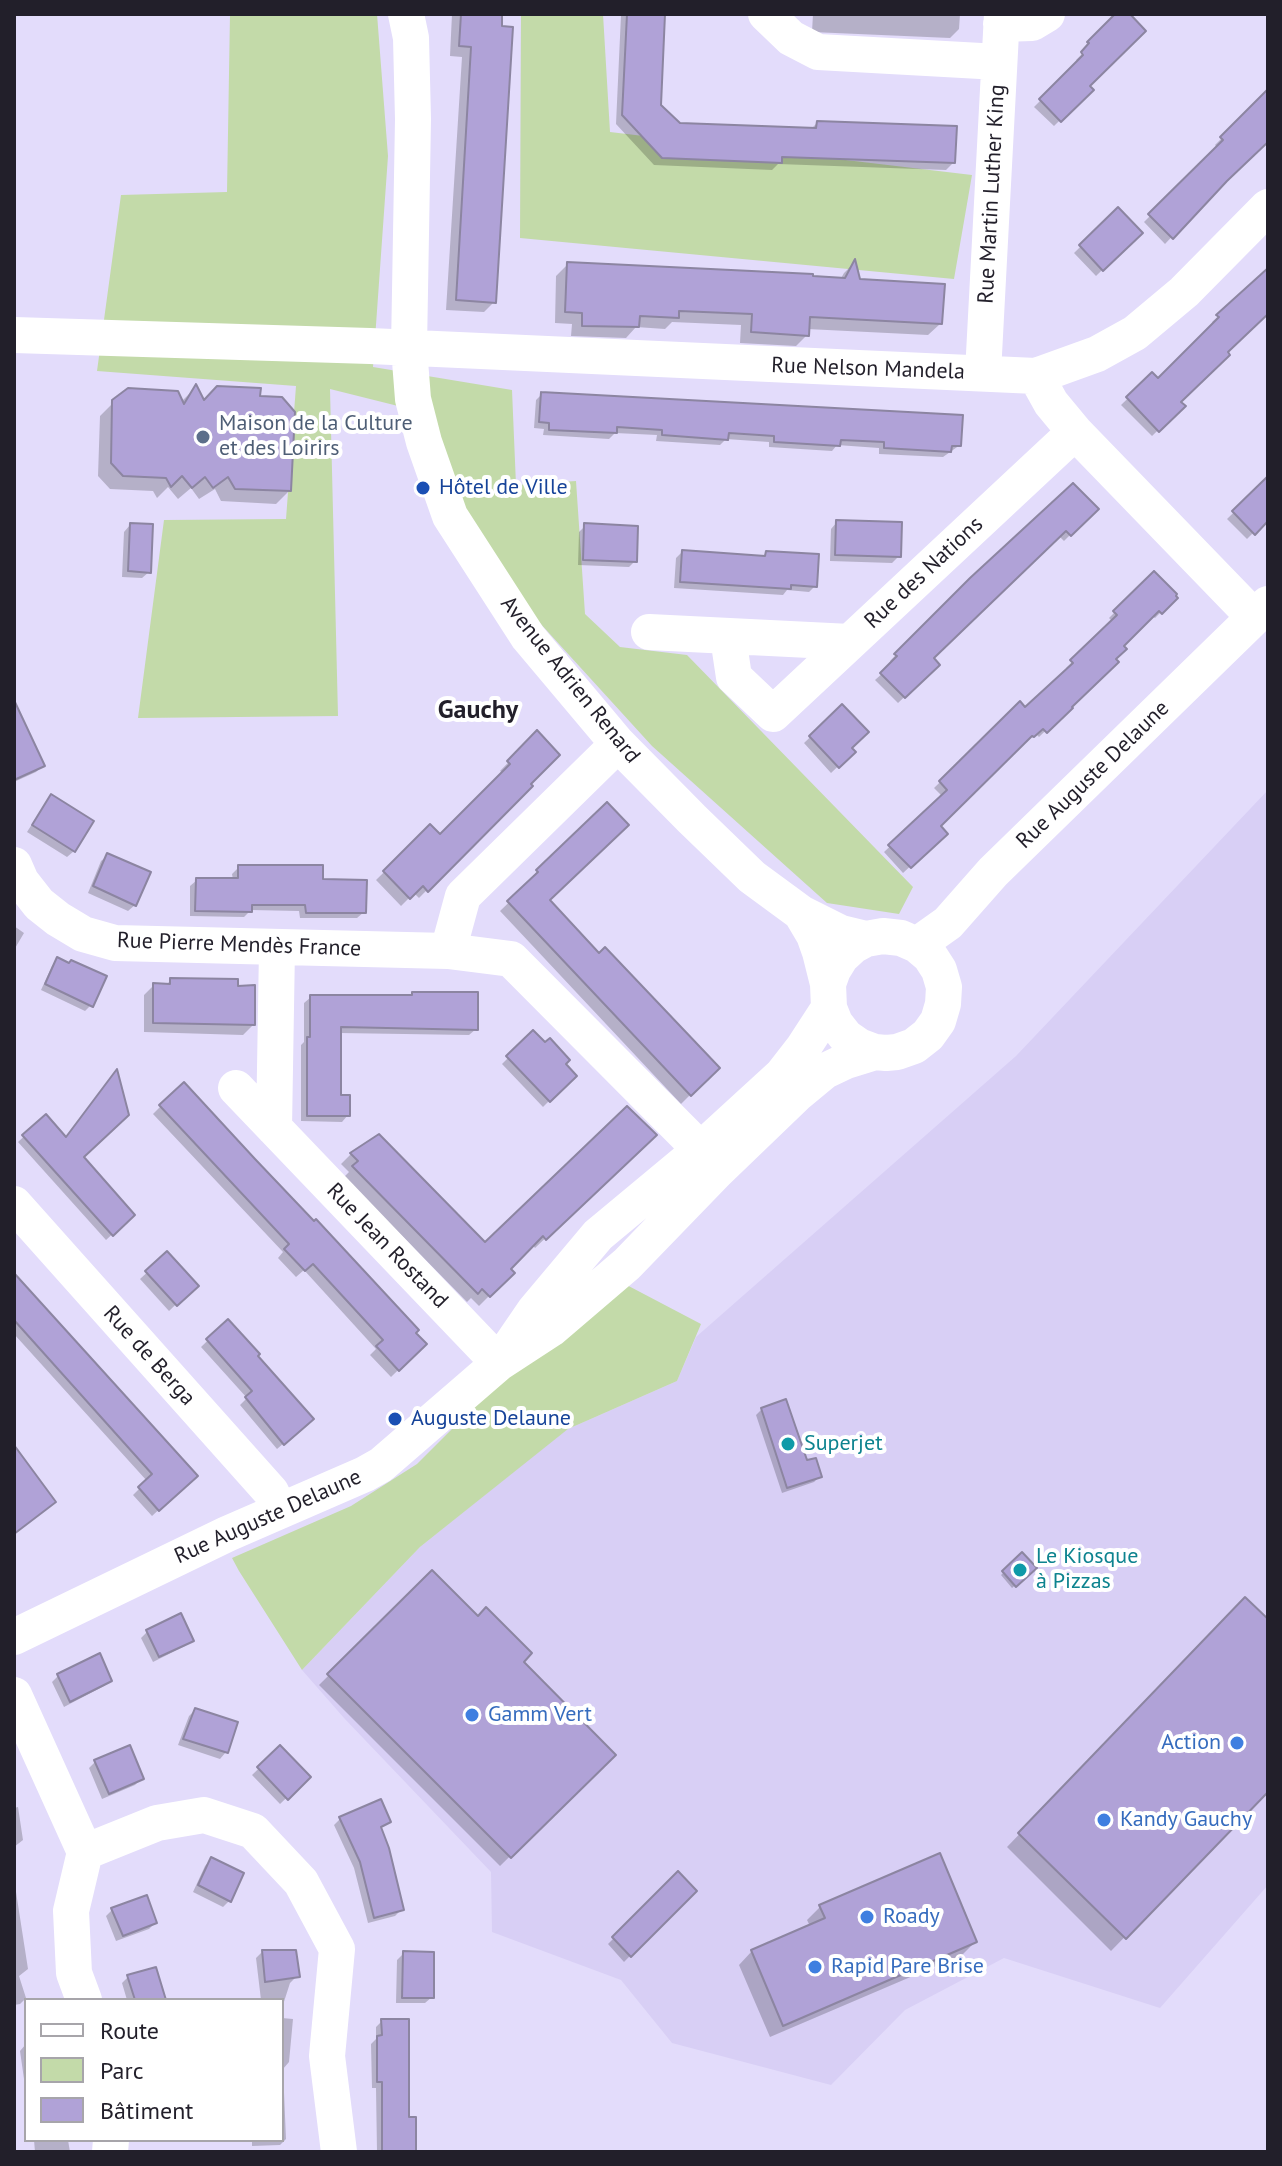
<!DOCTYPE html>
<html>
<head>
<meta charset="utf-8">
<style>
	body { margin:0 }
	#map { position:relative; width:1282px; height:2166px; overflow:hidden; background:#e3dcfb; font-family:"PT Sans",sans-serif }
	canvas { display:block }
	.frame { position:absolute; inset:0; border:16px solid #221f2a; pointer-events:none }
	.legend { position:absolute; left:24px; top:1998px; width:260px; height:144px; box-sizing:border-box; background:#fff; border:2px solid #a7a5aa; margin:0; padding:10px 14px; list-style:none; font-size:24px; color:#221f2a }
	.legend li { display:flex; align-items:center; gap:16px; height:40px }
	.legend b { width:40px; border:2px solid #a7a5aa }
</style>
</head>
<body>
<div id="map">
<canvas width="1282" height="2166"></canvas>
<div class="frame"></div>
<ul class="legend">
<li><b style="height:10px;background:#fff"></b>Route</li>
<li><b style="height:22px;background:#c3daa9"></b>Parc</li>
<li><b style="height:22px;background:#b0a2d7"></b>Bâtiment</li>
</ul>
</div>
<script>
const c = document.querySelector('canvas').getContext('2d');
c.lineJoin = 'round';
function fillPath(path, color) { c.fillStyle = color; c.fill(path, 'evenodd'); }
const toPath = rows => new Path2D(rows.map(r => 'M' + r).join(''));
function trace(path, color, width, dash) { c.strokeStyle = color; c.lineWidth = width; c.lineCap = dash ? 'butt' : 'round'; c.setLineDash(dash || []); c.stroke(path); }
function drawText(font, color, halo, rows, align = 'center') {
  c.font = font + ' "PT Sans",sans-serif'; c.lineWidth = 8; c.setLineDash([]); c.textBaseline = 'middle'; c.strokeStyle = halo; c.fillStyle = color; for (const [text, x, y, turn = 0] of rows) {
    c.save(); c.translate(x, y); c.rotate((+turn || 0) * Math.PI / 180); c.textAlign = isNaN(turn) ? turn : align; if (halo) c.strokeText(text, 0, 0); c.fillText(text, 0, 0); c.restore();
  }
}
fillPath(toPath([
	[1268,790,1268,1885,1160,2008,1004,1958,905,2010,831,2085,672,2043,621,1980,492,1932,491,1872,344,1718,302,1670,420,1547,554,1439,568,1429,677,1381,696,1337,1016,1056]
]), '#d8cff5');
fillPath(toPath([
	[230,14,377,14,388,156,373,367,512,390,516,485,576,481,585,614,620,647,687,655,913,887,899,914,827,903,652,746,528,610,468,522,426,413,330,389,338,716,138,718,164,520,286,519,296,386,97,371,121,195,227,192],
	[521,14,603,14,610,132,972,175,954,279,520,238],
	[621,1282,701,1324,677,1381,568,1429,420,1547,302,1670,239,1571,232,1558,351,1506,417,1464,522,1359]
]), '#c3daa9');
fillPath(toPath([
	[452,14,500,14,494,302,484,312,446,310,462,57,450,56],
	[663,14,659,106,679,125,810,130,817,123,954,162,946,170,778,164,772,170,654,165,616,124,621,15],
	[813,14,960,14,959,29,950,38,812,32],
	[1118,14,1127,14,1087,86,1091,90,1054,126,1034,107,1079,62,1076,60,1085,51,1083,49],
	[1268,92,1268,135,1165,244,1144,222,1218,148,1215,145],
	[1118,210,1140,233,1096,276,1074,253],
	[854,263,858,280,940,324,928,335,807,329,807,335,796,346,740,343,741,325,672,322,665,329,636,327,626,338,571,336,572,324,555,323,556,276,568,264,840,280,844,273],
	[1268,270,1268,308,1179,402,1183,406,1152,436,1121,405,1152,375,1158,381,1214,325,1212,322],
	[196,387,203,402,258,398,289,491,276,504,221,501,215,489,199,499,191,488,178,499,168,487,157,498,153,491,110,489,98,476,100,416,114,402,181,402],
	[542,394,960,445,943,457,879,454,879,448,837,445,832,451,769,447,769,442,726,439,720,445,656,441,657,435,615,433,609,439,543,435,544,429,534,428,536,400],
	[1268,484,1268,518,1247,539,1227,519,1261,486],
	[1096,509,1064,541,1059,536,931,658,938,665,898,703,875,680,893,664,890,661,926,624],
	[837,522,899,556,892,563,830,561,831,529],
	[130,525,149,572,142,578,122,577,124,532],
	[585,526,635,561,629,567,578,565,579,532],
	[682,552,762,558,766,553,815,586,809,592,787,590,783,595,674,588,676,558],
	[1154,573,1175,598,1155,618,1152,616,1121,646,1114,660,1116,662,1039,737,1035,733,1027,742,1025,740,938,826,945,834,903,873,884,852,943,797,934,788,1020,704,1025,710,1068,670,1066,668,1113,622,1109,618],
	[842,707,849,748,853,752,831,773,804,743],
	[14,725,42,766,36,772,14,782],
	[537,733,528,784,530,786,419,898,414,893,401,906,376,880,430,827,440,837,503,773,500,771],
	[52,796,74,851,67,857,27,832,46,802],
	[607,805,547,900,599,955,717,1068,681,1104,500,911,530,882,528,881,537,872],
	[108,855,135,905,128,911,88,893,101,861],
	[239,867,321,881,364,912,357,918,300,918,299,911,251,910,244,917,190,916,190,886,197,880,233,880,232,874],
	[14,926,24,933,14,950],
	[58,960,91,1005,85,1011,41,990,52,966],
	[171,980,253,1025,243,1035,144,1032,144,995,154,985,165,986],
	[413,994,476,1029,469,1035,339,1033,339,1097,348,1115,342,1122,301,1121,301,1045,304,1042,304,1003,311,997,410,997],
	[533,1033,574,1076,543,1107,502,1064],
	[161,1106,413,1333,425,1344,391,1377,370,1355,376,1349,304,1270,296,1277,278,1258,283,1252,153,1114],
	[45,1117,133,1215,106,1240,18,1142],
	[654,1135,535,1248,532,1244,508,1269,512,1273,479,1306,471,1298,467,1302,344,1177,349,1172,341,1164,351,1154,378,1136,485,1245],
	[167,1254,196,1285,169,1311,140,1279],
	[14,1275,195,1476,152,1516,133,1495,147,1481,14,1334],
	[228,1321,305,1425,277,1449,240,1405,247,1398,201,1347],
	[762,1409,805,1462,820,1476,814,1482,782,1493,756,1415],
	[1022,1555,1035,1568,1012,1588,1001,1575],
	[432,1573,613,1755,500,1866,319,1685],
	[1245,1600,1268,1621,1268,1790,1111,1951,1007,1847],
	[147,1632,191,1640,185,1646,153,1662,141,1638],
	[58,1676,110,1680,104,1686,64,1707,52,1682],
	[195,1710,226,1752,220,1759,178,1745,189,1716],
	[280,1748,308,1777,280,1804,252,1775],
	[95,1762,142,1778,135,1785,102,1799,89,1768],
	[18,1807,23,1840,14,1847,14,1808],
	[340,1819,389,1822,380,1829,402,1909,395,1916,368,1923,354,1868,334,1825],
	[211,1859,230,1900,223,1907,193,1892,205,1866],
	[678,1874,694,1891,624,1962,608,1944],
	[14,1879,28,1969,19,1976,26,1998,20,2004,14,2005],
	[820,1907,975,1942,962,1955,770,2037,739,1965,752,1951,810,1926,807,1920],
	[113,1909,155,1923,149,1929,116,1941,106,1916],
	[262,1952,297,1976,290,1983,282,2008,282,2000,261,2000,256,1958],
	[404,1953,432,1997,425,2003,396,2003,397,1960],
	[128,1977,164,2000,127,2000,122,1983],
	[282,2018,293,2019,289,2062,283,2069,286,2139,280,2145,252,2146,252,2140,282,2140],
	[382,2021,407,2119,414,2152,377,2152,376,2088,372,2088,371,2044,376,2039,376,2027],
	[26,2044,26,2086,25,2086,20,2051],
	[34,2140,68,2140,70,2152,35,2152]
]), '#0003');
const building = toPath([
	[461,14,502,14,502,26,513,27,496,303,456,300,471,47,459,46,461,14],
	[627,14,665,14,661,105,680,123,816,128,817,121,957,126,955,163,782,157,782,163,662,158,622,115,627,14],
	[1115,14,1130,14,1146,31,1090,86,1094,90,1061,122,1039,99,1083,55,1081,52,1089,43,1087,42,1115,14],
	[1268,89,1268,142,1227,181,1173,239,1148,214,1223,140,1220,137,1268,89],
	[1118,207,1143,233,1103,271,1079,245,1118,207],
	[855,259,860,279,945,284,942,324,810,317,809,336,751,332,752,314,679,311,679,318,640,316,639,327,582,326,582,313,565,312,567,262,813,274,813,276,845,278,855,259],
	[1268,268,1268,314,1228,352,1230,355,1181,402,1186,406,1159,432,1126,397,1152,372,1158,378,1219,317,1216,315,1268,268],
	[196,384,204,400,217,386,261,388,260,396,282,397,295,412,291,491,235,489,228,477,213,488,205,477,192,488,182,476,171,487,166,478,123,476,111,463,112,400,128,388,178,391,184,404,196,384],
	[541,392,963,415,961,446,952,446,951,452,884,448,884,442,841,440,840,446,774,442,774,436,729,433,728,440,662,435,662,430,617,427,617,433,549,430,549,423,539,422,541,392],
	[1268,476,1268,521,1255,535,1232,511,1268,476],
	[1073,483,1099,509,1071,536,1066,531,934,658,940,665,905,698,880,673,897,656,894,654,970,578,1073,483],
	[836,520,902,522,901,557,835,555,836,520],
	[130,523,153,524,151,573,128,571,130,523],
	[584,523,638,526,637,562,583,560,584,523],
	[682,550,765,556,766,551,819,554,817,587,791,585,791,589,680,582,682,550],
	[1154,571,1177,594,1176,596,1178,598,1162,614,1159,611,1124,646,1127,649,1116,659,1119,662,1072,707,1073,708,1047,733,1043,729,1034,737,1032,736,941,826,948,834,911,868,888,845,947,790,939,781,1020,701,1025,707,1073,663,1070,660,1117,615,1113,611,1154,571],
	[14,700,45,766,14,780,14,700],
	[842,704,869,732,852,748,856,752,839,768,809,736,842,704],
	[537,730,560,755,531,784,533,786,428,892,423,886,410,899,383,871,430,824,440,834,510,764,507,761,537,730],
	[51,794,94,821,75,852,32,825,51,794],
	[607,802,629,825,550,900,599,953,605,947,720,1068,691,1096,507,901,538,872,536,870,607,802],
	[107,853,151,872,136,906,93,886,107,853],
	[238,865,323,865,323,879,367,880,366,913,306,913,305,905,252,905,252,912,195,911,196,878,238,878,238,865],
	[57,957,69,963,71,960,107,976,93,1007,45,984,57,957],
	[170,978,238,979,238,986,255,985,255,1025,153,1023,153,983,170,984,170,978],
	[412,992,478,992,478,1030,341,1027,341,1095,350,1095,350,1116,307,1116,307,1037,310,1037,310,995,412,995,412,992],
	[533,1030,545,1042,550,1038,570,1060,566,1064,577,1076,550,1102,506,1056,533,1030],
	[117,1069,129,1115,84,1157,135,1215,113,1236,22,1135,46,1114,66,1137,117,1069],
	[184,1082,255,1159,314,1221,316,1219,419,1330,416,1333,427,1344,399,1371,376,1346,383,1340,313,1264,305,1271,284,1249,289,1244,159,1105,184,1082],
	[627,1106,657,1135,546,1240,543,1236,511,1269,515,1273,490,1297,482,1289,478,1294,352,1166,358,1161,350,1153,379,1134,485,1242,627,1106],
	[167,1251,199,1286,177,1306,145,1271,167,1251],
	[14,1273,198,1476,159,1511,138,1487,152,1474,14,1320,14,1273],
	[228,1319,260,1354,258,1356,314,1419,284,1445,245,1397,252,1391,206,1339,228,1319],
	[786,1399,807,1460,816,1458,822,1477,787,1488,761,1408,786,1399],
	[14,1445,56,1502,14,1534,14,1445],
	[1022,1552,1037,1568,1016,1587,1002,1571,1022,1552],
	[432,1570,478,1616,486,1607,532,1653,524,1662,616,1755,511,1858,327,1674,432,1570],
	[1245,1597,1268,1619,1268,1792,1126,1939,1018,1833,1245,1597],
	[181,1613,194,1641,159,1657,146,1630,181,1613],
	[100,1653,112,1681,70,1702,57,1674,100,1653],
	[195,1708,238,1722,228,1753,183,1739,195,1708],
	[130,1745,144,1779,109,1794,94,1760,130,1745],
	[280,1745,311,1777,288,1800,257,1767,280,1745],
	[381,1799,391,1822,381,1827,389,1848,404,1910,374,1918,360,1862,339,1817,381,1799],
	[940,1853,977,1942,783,2026,751,1950,825,1918,819,1905,940,1853],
	[211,1857,244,1873,231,1902,198,1885,211,1857],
	[678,1871,697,1891,631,1957,612,1937,678,1871],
	[147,1895,157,1923,123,1936,111,1908,147,1895],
	[262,1950,296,1950,300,1977,265,1982,262,1950],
	[403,1951,434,1952,434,1998,402,1998,403,1951],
	[156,1967,166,2000,135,2000,127,1975,156,1967],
	[381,2019,409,2019,409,2117,416,2117,416,2152,382,2152,382,2082,377,2082,377,2036,382,2035,381,2019]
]);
fillPath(building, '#b0a2d7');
trace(building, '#8c85a1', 2);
trace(toPath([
	[406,14,411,38,413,119,409,348,413,399,424,442,450,516,528,637,618,744,692,819,752,877,801,913,841,933,866,939],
	[766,14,791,38,818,52,999,62],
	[1001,24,1032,23,1047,14],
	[14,335,370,346,1036,376,1097,354,1135,333,1184,292,1268,207],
	[983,373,1002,14],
	[1036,376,1051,403,1075,432,1254,617],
	[649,632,850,642],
	[728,637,734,677,773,714,1075,432],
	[14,865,21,881,39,904,58,919,83,934,115,943,448,951,511,959,691,1140,717,1171],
	[801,913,814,935,820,952,828,984,829,1008,835,1023,846,1037,859,1046,875,1052,886,1053,897,1052,914,1046,928,1035,938,1021,943,1004,944,987,939,970,930,956,917,945,901,938,883,936,866,939,853,946,841,957,833,970,828,984],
	[917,945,948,923,993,872,1268,604],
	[448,951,463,896,618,744],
	[236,1088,499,1363],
	[274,1128,277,948],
	[14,1204,271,1492,280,1511],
	[509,1348,535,1310,598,1235,699,1151,782,1075,803,1048,829,1008],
	[14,1637,227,1534,365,1474,381,1465,499,1363,551,1329,627,1264,717,1171,796,1095,825,1071,846,1061,875,1052],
	[14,1695,85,1852,71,1911,74,1973,84,2000],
	[85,1852,157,1823,204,1815,253,1831,301,1882,337,1949,327,2056,339,2152],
	[110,2152,111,2140]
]), '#fff', 36);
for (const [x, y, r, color] of [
	[203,437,8,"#5c6f8a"],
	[423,488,8,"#1a4fb4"],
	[395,1419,8,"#1a4fb4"],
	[788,1444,8,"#0f9aa8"],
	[1020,1570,8,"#0f9aa8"],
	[472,1715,8,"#3f7fe0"],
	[1237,1743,8,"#3f7fe0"],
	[1104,1820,8,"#3f7fe0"],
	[867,1917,8,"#3f7fe0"],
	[815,1967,8,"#3f7fe0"]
]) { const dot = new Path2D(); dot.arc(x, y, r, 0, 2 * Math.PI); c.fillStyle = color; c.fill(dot); trace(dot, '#fff', 3); }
drawText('22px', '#221f2a', '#fff', [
	["Rue Martin Luther King",992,194,-87],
	["Rue Nelson Mandela",868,369,2],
	["Rue des Nations",924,573,-43],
	["Avenue Adrien Renard",570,680,51],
	["Rue Auguste Delaune",1093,775,-44],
	["Rue Pierre Mendès France",239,945,2],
	["Rue Jean Rostand",387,1246,46],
	["Rue de Berga",149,1356,48],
	["Rue Auguste Delaune",268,1517,-24]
]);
drawText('22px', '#4e5e75', '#fff', [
	["Maison de la Culture",219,424],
	["et des Loirirs",219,449]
], 'left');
drawText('22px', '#164399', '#fff', [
	["Hôtel de Ville",439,488],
	["Auguste Delaune",411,1419]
], 'left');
drawText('22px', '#0d838f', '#fff', [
	["Superjet",804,1444],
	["Le Kiosque",1036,1557],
	["à Pizzas",1036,1582]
], 'left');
drawText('22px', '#366cbe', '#fff', [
	["Gamm Vert",488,1715],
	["Action",1221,1743,"right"],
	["Kandy Gauchy",1120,1820],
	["Roady",883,1917],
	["Rapid Pare Brise",831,1967]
], 'left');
drawText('bold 26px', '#221f2a', '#fff', [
	["Gauchy",478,711]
]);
</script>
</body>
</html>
